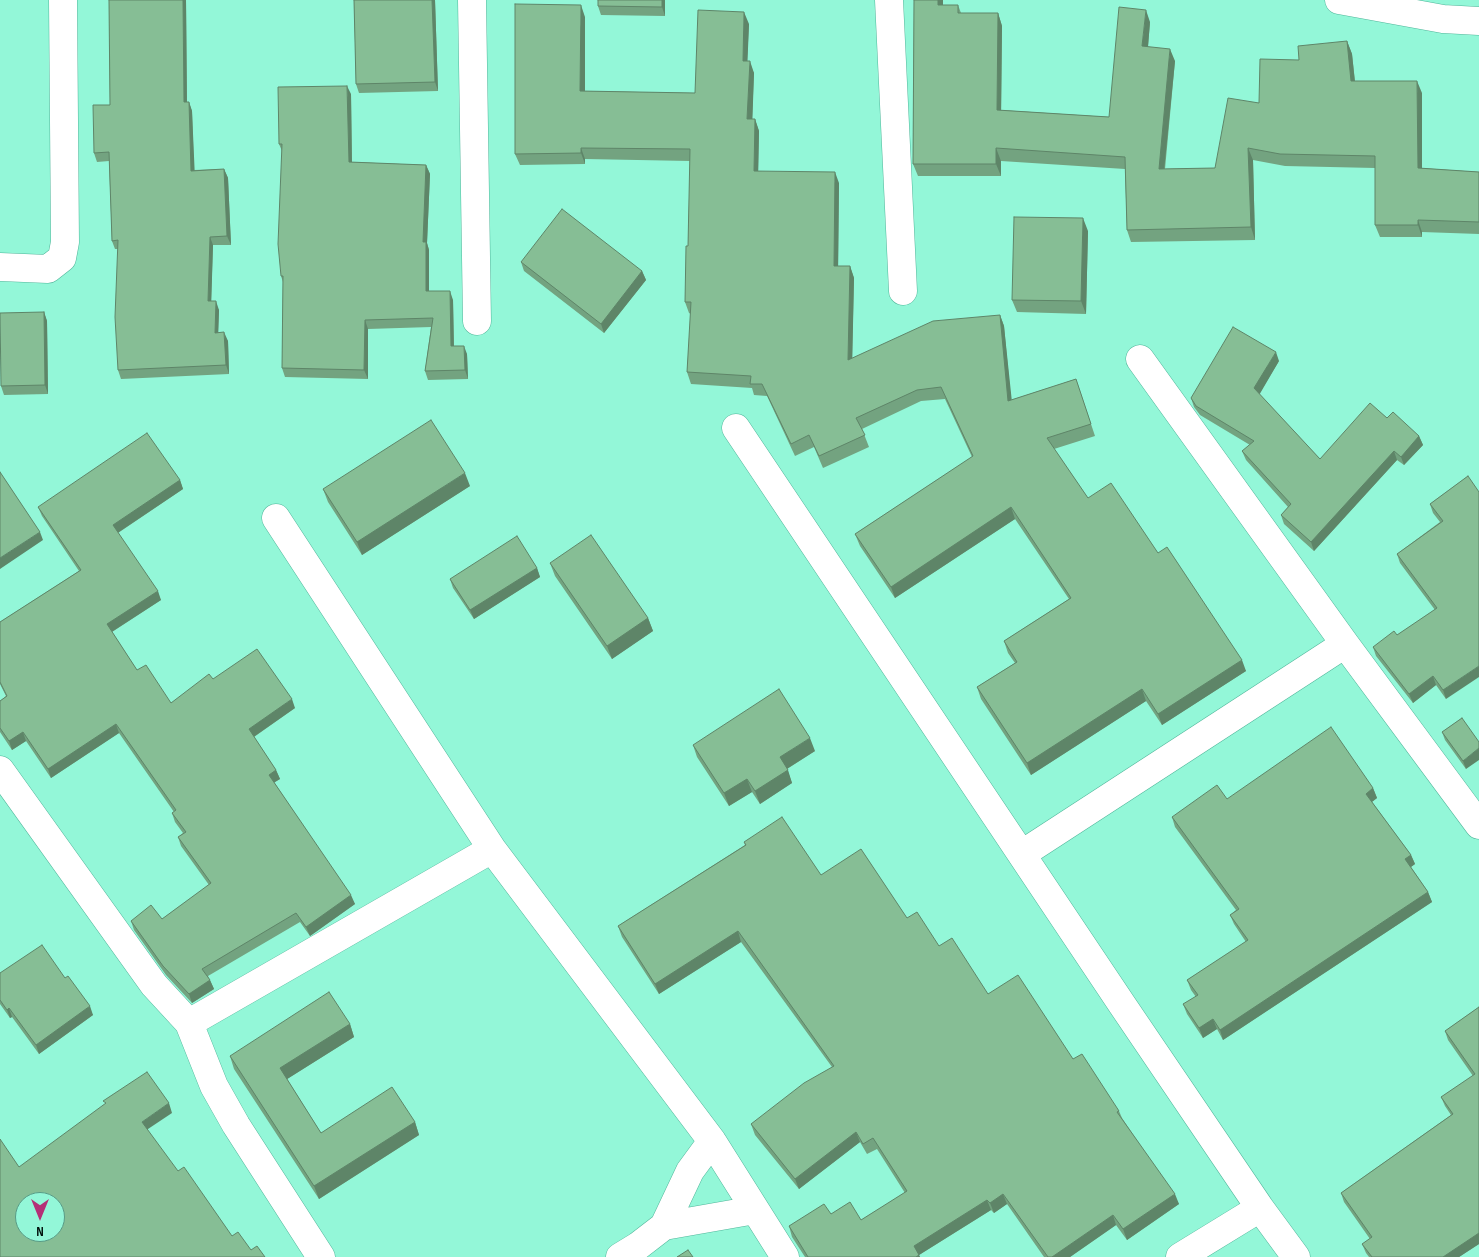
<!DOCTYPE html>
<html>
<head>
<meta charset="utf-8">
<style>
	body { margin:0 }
	#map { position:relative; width:1479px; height:1257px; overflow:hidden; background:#93f7d8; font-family:"Sofia Sans Condensed",sans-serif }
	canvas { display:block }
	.north { position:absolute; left:15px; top:1192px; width:50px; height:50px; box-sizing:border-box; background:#93f7d8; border:1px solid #589b86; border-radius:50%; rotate:180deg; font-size:14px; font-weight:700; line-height:20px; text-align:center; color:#00120c }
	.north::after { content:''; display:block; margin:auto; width:18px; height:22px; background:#b43076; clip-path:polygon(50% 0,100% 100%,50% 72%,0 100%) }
</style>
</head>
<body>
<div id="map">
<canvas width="1479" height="1257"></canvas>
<div class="north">N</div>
</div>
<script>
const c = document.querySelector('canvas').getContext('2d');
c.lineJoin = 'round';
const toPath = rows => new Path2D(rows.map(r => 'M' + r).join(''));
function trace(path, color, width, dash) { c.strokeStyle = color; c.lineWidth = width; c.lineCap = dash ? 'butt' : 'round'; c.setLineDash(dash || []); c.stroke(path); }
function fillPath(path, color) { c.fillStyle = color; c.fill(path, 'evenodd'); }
const minor = toPath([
	[472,0,477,321],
	[889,0,903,291],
	[1339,0,1443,19,1479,21],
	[0,267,48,269,62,258,65,242,63,0],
	[1140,359,1345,644,1479,825],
	[736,428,1121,1003,1260,1208,1296,1257],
	[276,518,492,849,712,1141,785,1257],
	[0,770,154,985,189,1023,492,849],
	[1022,854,1345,644],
	[189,1023,214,1086,236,1125,321,1257],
	[664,1226,755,1210],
	[620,1257,638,1246,664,1226,690,1171,712,1141],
	[1180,1257,1260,1208]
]);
trace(minor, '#50b69a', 29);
trace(minor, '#fff', 28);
fillPath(toPath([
	[109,0,186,0,187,102,189,102,192,111,194,170,224,169,228,178,231,245,213,245,211,301,219,310,218,332,228,341,229,374,121,379,118,370,118,249,115,249,112,241,109,161,97,162,94,153,110,105],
	[354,0,435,0,438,91,359,93,356,84],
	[665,0,665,16,601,15,598,6],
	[914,0,943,0,943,5,958,5,961,13,998,13,1002,26,1001,110,1109,117,1150,22,1148,47,1175,61,1165,169,1215,168,1259,103,1299,60,1347,41,1352,54,1355,81,1422,93,1422,168,1479,172,1479,234,1422,232,1422,237,1380,237,1375,225,1375,168,1285,166,1253,160,1255,240,1131,242,1127,230,1125,169,1001,161,1001,176,918,176,913,164],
	[585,17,585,91,695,93,749,24,747,61,754,73,752,119,755,119,759,131,758,171,839,183,838,266,850,266,854,278,852,358,1000,315,1004,326,1011,400,1076,379,1095,436,1054,449,1088,498,1158,553,1246,671,1162,725,1146,701,1031,775,981,699,977,687,1015,663,1008,653,1004,641,1069,599,1015,519,895,598,860,546,855,534,972,457,945,399,921,401,862,429,869,447,823,468,814,447,795,456,767,396,754,395,752,388,691,384,687,372,691,314,689,313,685,302,688,246,690,161,585,159,585,164,520,165,515,154],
	[351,94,352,162,426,165,430,174,427,243,429,250,429,291,453,300,454,346,467,354,468,379,428,380,425,371,431,327,368,329,368,379,285,377,282,368,283,282,281,276,282,151,279,144],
	[1088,231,1086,314,1017,312,1012,300],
	[521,262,642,271,646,280,604,333,524,271],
	[44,312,47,321,48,394,4,395,1,386],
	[1279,361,1259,394,1320,459,1387,418,1419,436,1423,445,1404,465,1397,460,1314,551,1284,524,1281,515,1288,507,1246,460,1242,451,1250,445,1200,415,1194,407,1191,398],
	[1468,476,1446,699,1436,685,1413,703,1376,656,1373,647,1397,635,1435,610,1400,563,1397,554,1440,522,1433,513,1430,504],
	[180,480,183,489,118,533,161,600,112,632,137,670,171,703,213,679,295,708,254,737,276,770,280,779,274,782,355,904,310,936,300,922,208,976,214,989,192,1003,166,975,134,930,131,921,162,919,209,885,181,846,178,837,183,833,175,822,172,813,174,812,119,733,51,778,26,741,12,750,0,732,0,701,6,696,0,684,0,622,79,571,42,516,38,507],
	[470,486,362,555,328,502,323,489],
	[550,563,648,618,653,631,612,659,555,576],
	[537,568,540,577,474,619,453,588,450,579],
	[1462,718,1466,769,1445,740,1442,732],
	[693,745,815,751,787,769,792,783,760,804,752,792,729,806,697,757],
	[1373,788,1377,798,1372,802,1411,855,1415,864,1411,867,1428,892,1432,902,1223,1040,1217,1029,1203,1038,1187,1014,1183,1004,1196,997,1191,990,1187,980,1246,942,1234,924,1230,915,1236,910,1175,827,1172,817,1227,799],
	[744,842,821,875,907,918,939,946,988,994,1073,1059,1119,1111,1122,1118,1179,1204,1127,1240,1116,1225,1070,1257,1044,1257,1007,1204,994,1213,991,1210,919,1255,920,1257,805,1257,792,1237,789,1226,831,1214,861,1220,905,1193,877,1149,867,1154,860,1142,799,1189,755,1135,751,1124,832,1067,741,942,659,994,622,937,618,926,745,845],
	[0,973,65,978,93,1015,39,1054,12,1017,10,1018,0,1004],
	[1479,1007,1479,1244,1459,1257,1369,1257,1366,1253,1362,1244,1370,1239,1344,1202,1341,1193,1451,1115,1445,1106,1441,1097,1473,1076,1448,1040,1445,1031],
	[350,1024,354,1037,287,1079,321,1133,415,1122,419,1135,319,1199,234,1069,230,1056]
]), '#73a380');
fillPath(toPath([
	[183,0,186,0,187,111,184,102],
	[432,0,435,0,438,91,435,82],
	[662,0,665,0,665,16,662,7],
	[938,0,943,0,943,17,938,5],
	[581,5,585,17,585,103,580,91],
	[1146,10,1150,22,1147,58,1142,46],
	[744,12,749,24,747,73,743,61],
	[998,13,1002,26,1001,122,997,110],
	[1347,41,1352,54,1356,93,1351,81],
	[1170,49,1175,61,1163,181,1159,169],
	[750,61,754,73,752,131,747,119],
	[1417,81,1422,93,1422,180,1418,168],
	[347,86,351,94,352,171,349,162],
	[189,102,192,111,195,179,191,171],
	[755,119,759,131,758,182,754,171],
	[581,148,585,159,585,164,581,153],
	[996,148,1001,161,1001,176,996,164],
	[1248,148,1253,160,1255,240,1251,227],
	[426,165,430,174,427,243,429,250,429,300,426,291,423,242],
	[224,169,228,178,231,245,227,236],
	[835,172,839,183,838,277,834,266],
	[1083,218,1088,231,1086,314,1081,301],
	[1418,220,1422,232,1422,237,1418,225],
	[210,237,213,245,211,310,208,301],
	[850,266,854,278,852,372,848,360],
	[642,271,646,280,604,333,601,324],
	[450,291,453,300,454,355,451,346],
	[216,301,219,310,218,341,215,333],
	[44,312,47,321,48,394,45,385],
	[1000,315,1004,326,1013,412,1008,401],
	[365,320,368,329,368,379,364,370],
	[224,332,228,341,229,374,226,365],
	[464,346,467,354,468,379,465,370],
	[1276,352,1279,361,1258,397,1254,388],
	[1419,436,1423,445,1404,465,1401,457],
	[1394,451,1397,460,1314,551,1311,542],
	[465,473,470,486,362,555,357,542],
	[180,480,183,489,116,534,113,525],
	[1011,507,1015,519,895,598,891,587],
	[40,532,43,540,0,569,0,558],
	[537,568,540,577,474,619,470,610],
	[158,591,161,600,110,633,107,624],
	[648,618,653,631,612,659,607,646],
	[1242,660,1246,671,1162,725,1158,714],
	[1479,666,1479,677,1446,699,1443,690],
	[1433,676,1436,685,1413,703,1409,694],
	[1142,689,1146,701,1031,775,1027,763],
	[292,699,295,708,252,738,249,729],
	[116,724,119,733,51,778,48,769],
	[23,732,26,741,12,750,9,741],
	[810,738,815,751,785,770,780,757],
	[1479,748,1479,760,1466,769,1463,761],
	[276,770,280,779,272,784,269,775],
	[788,770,792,783,760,804,755,791],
	[747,779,752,792,729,806,724,793],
	[1373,788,1377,798,1369,804,1366,794],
	[1411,855,1415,864,1408,869,1405,859],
	[1428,892,1432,902,1223,1040,1220,1030],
	[351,895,355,904,310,936,306,927],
	[738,931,741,942,659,994,655,984],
	[210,980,214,989,192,1003,189,994],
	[90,1006,93,1015,39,1054,36,1045],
	[9,1008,12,1017,10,1018,7,1010],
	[1213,1019,1217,1029,1203,1038,1199,1028],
	[350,1024,354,1037,284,1081,280,1068],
	[169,1103,172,1113,145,1131,142,1122],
	[415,1122,419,1135,319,1199,314,1186],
	[856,1132,860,1142,799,1189,795,1179],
	[1003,1194,1007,1204,994,1213,990,1203],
	[1175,1194,1179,1204,1127,1240,1123,1229],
	[987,1200,991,1210,919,1255,920,1257,916,1257,914,1246],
	[1113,1215,1116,1225,1070,1257,1052,1257],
	[1479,1233,1479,1244,1459,1257,1443,1257]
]), '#5e8568');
const building = toPath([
	[109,0,183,0,184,102,189,102,191,171,224,169,227,236,210,237,208,301,216,301,215,333,224,332,226,365,118,370,115,317,118,240,112,241,109,152,94,153,93,105,110,105,109,0],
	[354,0,432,0,435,82,356,84,354,0],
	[598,0,662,0,662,7,598,6,598,0],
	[914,0,938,0,938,5,958,5,958,13,998,13,997,110,1109,117,1119,7,1146,10,1142,46,1170,49,1159,169,1215,168,1228,98,1259,103,1260,59,1299,60,1298,46,1347,41,1351,81,1417,81,1418,168,1479,172,1479,222,1418,220,1418,225,1375,225,1375,156,1280,154,1248,148,1251,227,1127,230,1125,157,996,148,996,164,913,164,914,0],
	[515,4,581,5,580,91,695,93,698,10,744,12,743,61,750,61,747,119,755,119,754,171,835,172,834,266,850,266,848,360,933,321,1000,315,1008,401,1076,379,1091,424,1047,438,1088,498,1111,483,1158,553,1167,547,1242,660,1158,714,1142,689,1027,763,977,687,1017,662,1004,641,1071,598,1011,507,891,587,855,534,973,456,941,387,917,390,856,418,865,435,819,456,809,435,791,444,762,384,750,384,751,376,687,372,691,302,685,302,686,246,688,246,690,149,581,148,581,153,515,154,515,4],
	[347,86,349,162,426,165,423,242,426,242,426,291,450,291,451,346,464,346,465,370,425,371,433,318,365,320,364,370,282,368,283,276,281,276,278,244,282,144,279,144,278,87,347,86],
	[562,209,642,271,601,324,521,262,562,209],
	[1014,217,1083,218,1081,301,1012,300,1014,217],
	[44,312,45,385,1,386,0,313,44,312],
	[1233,327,1276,352,1254,388,1320,459,1370,403,1387,418,1393,412,1419,436,1401,457,1394,451,1311,542,1281,515,1291,504,1242,451,1254,441,1196,406,1191,398,1233,327],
	[431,420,465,473,357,542,323,489,431,420],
	[147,433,180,480,113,525,158,591,107,624,137,670,146,665,171,703,209,674,213,679,257,649,292,699,249,729,276,770,269,775,351,895,306,927,296,913,202,969,210,980,189,994,163,966,131,921,151,905,162,919,211,883,178,837,186,832,172,813,176,810,116,724,48,769,23,732,9,741,0,728,0,701,7,696,0,682,0,622,81,570,38,507,147,433],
	[0,472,40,532,0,558,0,472],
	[1468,476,1479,492,1479,666,1443,690,1433,676,1409,694,1373,647,1394,631,1397,635,1437,608,1397,554,1443,521,1430,504,1468,476],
	[591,535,648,618,607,646,550,563,591,535],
	[517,536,537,568,470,610,450,579,517,536],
	[779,689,810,738,780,757,788,770,755,791,747,779,724,793,693,745,779,689],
	[1462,718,1479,742,1479,748,1463,761,1442,732,1462,718],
	[1331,727,1373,788,1366,794,1411,855,1405,859,1428,892,1220,1030,1213,1019,1199,1028,1183,1004,1198,995,1187,980,1248,940,1230,915,1239,909,1172,817,1217,785,1227,799,1331,727],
	[782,817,821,875,861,849,907,918,917,912,939,946,952,938,988,994,1018,975,1073,1059,1082,1054,1119,1111,1117,1112,1175,1194,1123,1229,1113,1215,1052,1257,1048,1257,1003,1194,990,1203,987,1200,914,1246,919,1255,916,1257,808,1257,789,1226,824,1204,831,1214,850,1202,861,1220,907,1191,873,1138,863,1144,856,1132,795,1179,751,1124,804,1083,834,1066,738,931,655,984,618,926,746,845,744,842,782,817],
	[42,945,65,978,68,976,90,1006,36,1045,9,1008,7,1010,0,1000,0,973,42,945],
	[329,992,350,1024,280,1068,321,1133,392,1087,415,1122,314,1186,230,1056,329,992],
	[1479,1007,1479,1233,1443,1257,1372,1257,1362,1244,1372,1237,1341,1193,1453,1114,1441,1097,1475,1074,1445,1031,1479,1007],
	[147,1072,169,1103,142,1122,178,1171,184,1167,232,1236,238,1232,251,1250,257,1246,265,1257,0,1257,0,1139,19,1167,106,1103,103,1101,147,1072],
	[25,1202,55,1202,55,1232,25,1232,25,1202],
	[688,1250,693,1257,677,1257,688,1250]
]);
fillPath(building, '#86be95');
trace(building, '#5e8568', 1);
</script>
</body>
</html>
